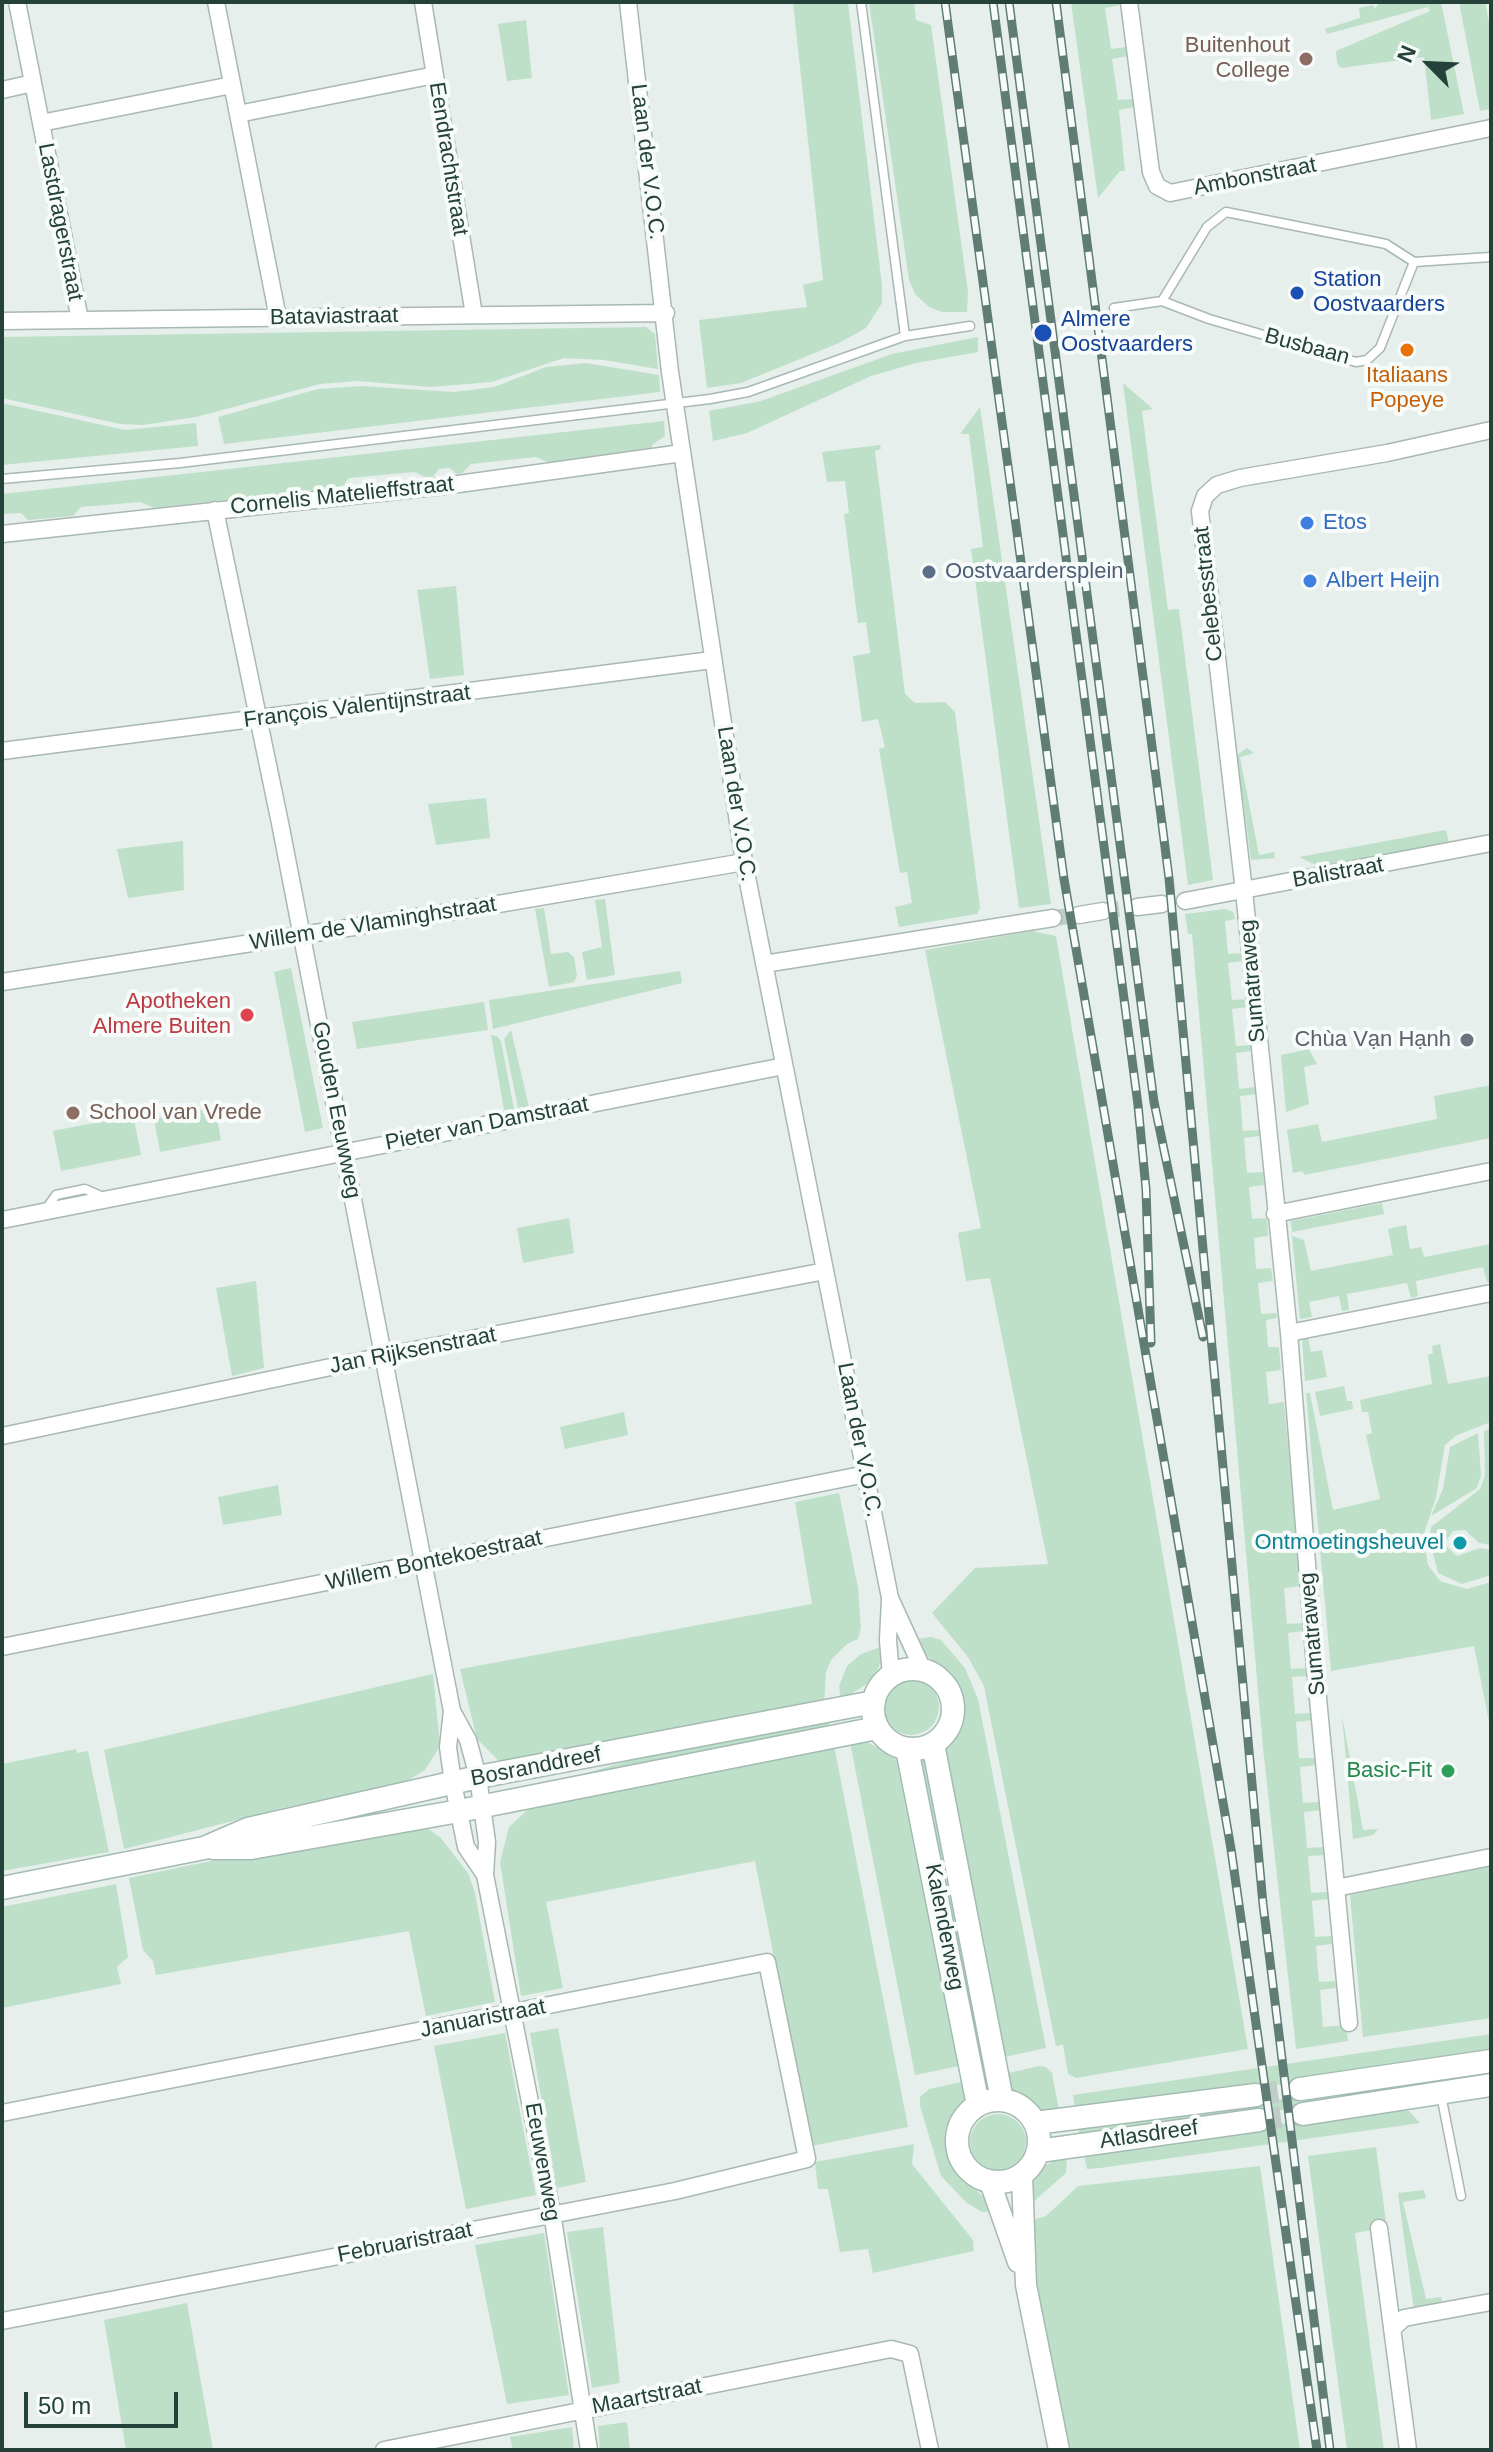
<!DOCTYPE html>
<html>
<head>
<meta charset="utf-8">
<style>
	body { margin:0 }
	#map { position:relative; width:1493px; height:2452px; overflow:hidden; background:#e6efeb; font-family:Arial,sans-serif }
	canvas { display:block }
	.frame { position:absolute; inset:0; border:4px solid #24423a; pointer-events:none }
	.north { position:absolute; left:1389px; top:24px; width:80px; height:80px; -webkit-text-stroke:6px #f7fbf9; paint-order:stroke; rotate:294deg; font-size:22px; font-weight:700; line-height:32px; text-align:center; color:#24423a }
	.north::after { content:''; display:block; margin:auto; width:28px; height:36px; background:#24423a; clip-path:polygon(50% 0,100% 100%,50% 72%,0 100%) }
	.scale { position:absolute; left:24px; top:2392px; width:154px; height:36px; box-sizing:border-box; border:4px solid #24423a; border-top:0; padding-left:10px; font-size:24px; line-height:28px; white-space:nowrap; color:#24423a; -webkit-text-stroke:6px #f7fbf9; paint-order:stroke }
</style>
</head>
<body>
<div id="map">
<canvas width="1493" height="2452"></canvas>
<div class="frame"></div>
<div class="north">N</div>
<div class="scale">50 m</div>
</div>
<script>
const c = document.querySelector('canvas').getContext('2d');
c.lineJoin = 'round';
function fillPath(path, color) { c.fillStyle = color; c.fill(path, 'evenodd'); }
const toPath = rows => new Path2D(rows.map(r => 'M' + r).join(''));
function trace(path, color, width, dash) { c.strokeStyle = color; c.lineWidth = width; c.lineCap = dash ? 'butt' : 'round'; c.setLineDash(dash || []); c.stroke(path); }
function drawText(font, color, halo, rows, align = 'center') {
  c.font = font + ' Arial,sans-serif'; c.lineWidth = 8; c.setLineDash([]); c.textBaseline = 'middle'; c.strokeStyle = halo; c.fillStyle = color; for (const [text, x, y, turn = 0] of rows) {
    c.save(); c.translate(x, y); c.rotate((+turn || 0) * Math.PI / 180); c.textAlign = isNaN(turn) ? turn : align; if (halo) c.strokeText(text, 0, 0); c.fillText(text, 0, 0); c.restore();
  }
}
fillPath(toPath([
	[793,2,848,2,882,285,882,303,866,328,839,343,741,383,707,388,699,320,807,307,803,285,823,280],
	[869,2,914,2,916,20,931,25,968,292,967,312,942,312,929,307,915,294,909,280],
	[1071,2,1120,2,1120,5,1105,8,1111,49,1126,47,1127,56,1112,59,1118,100,1133,99,1134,107,1119,110,1125,171,1120,171,1098,198],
	[1388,2,1441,2,1464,114,1431,120,1424,57,1341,68,1337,63,1336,51,1430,11,1428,7,1327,34,1325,29,1360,18,1359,8,1373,5,1375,9,1378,4],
	[1459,2,1485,2,1491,32,1491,109,1480,111],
	[526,20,532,78,507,81,498,24],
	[646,327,655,334,658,369,604,360,564,358,492,382,430,387,357,381,320,384,196,417,143,425,120,424,2,398,2,337],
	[978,337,978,352,916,363,871,376,747,433,713,441,709,411,761,401,892,354],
	[586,363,659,375,660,392,224,444,218,417,318,389,361,386,454,392,494,387,546,367],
	[1123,383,1153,409,1142,411,1168,610,1179,609,1213,880,1188,885],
	[2,403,125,430,196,423,198,446,2,465],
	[980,407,1051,904,1019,908,971,549,983,547,969,434,960,434],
	[664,421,665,436,652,445,652,450,550,463,536,457,471,464,462,473,457,474,450,468,439,469,433,477,425,477,415,472,349,478,342,487,154,508,141,502,81,507,73,516,28,520,21,513,2,514,2,494],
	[880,445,881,449,875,451,905,694,915,703,945,702,955,712,980,908,977,914,899,927,895,907,912,903,907,872,900,873,879,749,885,747,878,719,862,722,853,656,870,653,866,622,858,623,844,514,849,513,845,481,827,482,822,452],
	[456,586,464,675,430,679,417,590],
	[1247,748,1254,753,1240,757,1259,855,1274,852,1275,858,1251,860,1237,755],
	[486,798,490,838,436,845,428,804],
	[1446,830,1449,843,1320,867,1299,857],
	[183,841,184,890,128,898,117,849],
	[605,899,615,975,587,980,582,952,602,947,595,900],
	[544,908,551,954,568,952,574,957,577,976,574,982,549,987,535,909],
	[1225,909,1233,912,1235,919,1225,921,1228,954,1244,953,1244,961,1228,963,1232,1000,1248,999,1248,1007,1232,1009,1236,1046,1252,1045,1252,1051,1236,1053,1239,1089,1255,1087,1256,1094,1240,1096,1243,1131,1259,1130,1260,1136,1244,1138,1247,1173,1263,1172,1264,1185,1249,1187,1252,1219,1267,1218,1268,1236,1254,1238,1256,1269,1271,1268,1273,1281,1258,1283,1261,1314,1276,1313,1277,1318,1266,1320,1268,1347,1279,1347,1281,1370,1266,1372,1269,1404,1284,1402,1301,1586,1284,1588,1287,1624,1303,1623,1304,1631,1288,1633,1291,1669,1307,1668,1308,1676,1292,1677,1295,1714,1311,1713,1312,1720,1296,1722,1299,1758,1315,1758,1316,1765,1300,1767,1303,1803,1319,1802,1320,1810,1304,1812,1307,1848,1323,1847,1324,1855,1308,1856,1311,1893,1327,1892,1328,1899,1312,1901,1315,1937,1331,1936,1332,1944,1316,1946,1319,1982,1335,1981,1336,1988,1320,1990,1323,2027,1346,2025,1348,2041,1296,2049,1263,1748,1192,934,1188,934,1185,914],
	[1032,931,1056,936,1248,2049,1076,2078,1068,2074,1063,2045,1056,2046,984,1686,968,1657,932,1613,975,1568,1048,1564,990,1278,966,1281,958,1233,981,1228,925,950],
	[291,968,323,1128,305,1132,274,972],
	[680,971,682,983,493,1029,489,1000],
	[484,1002,488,1030,357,1049,352,1022],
	[511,1030,529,1107,518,1108,504,1039],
	[491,1035,497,1036,501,1041,514,1109,504,1110],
	[1309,1049,1317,1064,1304,1067,1309,1104,1286,1112,1281,1055],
	[1491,1085,1491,1138,1304,1175,1303,1171,1293,1173,1287,1130,1318,1124,1322,1142,1437,1119,1434,1096],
	[215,1107,221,1140,160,1152,154,1119],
	[133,1115,141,1155,61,1171,53,1131],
	[1382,1203,1384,1214,1292,1232,1291,1221],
	[569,1218,574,1253,523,1263,517,1228],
	[1406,1225,1410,1249,1421,1247,1424,1257,1491,1244,1491,1282,1487,1282,1483,1267,1416,1281,1418,1296,1411,1298,1407,1283,1347,1294,1349,1310,1342,1311,1339,1296,1309,1302,1312,1317,1300,1319,1292,1236,1304,1240,1311,1271,1393,1255,1388,1229],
	[256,1281,264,1368,232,1376,216,1288],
	[1308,1337,1311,1352,1322,1350,1327,1377,1305,1381,1302,1338],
	[1440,1344,1448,1384,1491,1376,1491,1422,1457,1435,1445,1445,1436,1497,1423,1537,1428,1565,1440,1581,1467,1589,1491,1582,1491,1732,1474,1646,1331,1671,1306,1393,1310,1393,1333,1510,1380,1499,1366,1435,1372,1433,1368,1412,1362,1412,1360,1400,1432,1384,1428,1355,1433,1353,1432,1346],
	[1344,1386,1347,1401,1352,1401,1353,1409,1320,1416,1315,1392],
	[624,1412,628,1435,565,1449,560,1427],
	[1491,1428,1491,1545,1479,1543,1465,1530,1453,1531,1446,1541,1447,1547,1457,1556,1480,1548,1491,1550,1491,1575,1462,1584,1438,1573,1429,1539,1431,1527,1480,1489,1485,1475,1484,1431],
	[1478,1433,1481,1475,1477,1488,1431,1516,1443,1489,1450,1447],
	[278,1485,282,1515,223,1525,218,1497],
	[839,1493,858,1588,861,1628,858,1639,847,1644,831,1660,826,1672,824,1704,512,1764,498,1760,477,1739,460,1669,812,1604,795,1502],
	[931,1637,941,1640,965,1668,978,1699,1046,2048,1000,2058,943,1752,960,1724,963,1705,952,1676,924,1654,916,1639],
	[883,1646,879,1667,867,1684,841,1700,839,1686,847,1666,861,1654],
	[433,1674,440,1746,425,1770,402,1784,287,1807,124,1849,104,1750],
	'883 1707a28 28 0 1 1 56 0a28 28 0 1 1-56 0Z',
	[1342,1715,1363,1830,1378,1829,1373,1835,1353,1839],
	[828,1718,831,1731,497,1794,576,1776,670,1749],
	[864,1741,888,1752,900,1764,964,2065,915,2075,850,1742],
	[834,1745,908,2127,811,2146,755,1861,546,1902,563,1988,521,1996,500,1862,509,1827,534,1804],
	[76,1749,77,1753,88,1751,109,1852,2,1871,2,1764],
	[927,1757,987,2061,976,2063,915,1760],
	[424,1826,440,1837,468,1873,475,1893,495,2002,426,2016,409,1931,156,1975,153,1961,143,1950,129,1878,244,1854],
	[1491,1866,1491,2018,1363,2037,1350,1895],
	[116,1884,128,1957,117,1967,121,1984,2,2008,2,1907],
	[558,2028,586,2182,557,2188,530,2033],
	[505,2033,536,2195,466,2209,434,2046],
	[1491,2034,1491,2055,1076,2113,1073,2095],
	[1039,2066,1046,2067,1052,2073,1060,2115,1040,2111,1013,2091,1004,2074],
	[967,2081,963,2106,949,2128,947,2144,958,2174,986,2199,992,2211,982,2212,967,2203,941,2176,920,2106,920,2097,929,2089],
	[1385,2085,1408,2093,1080,2137,1078,2127],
	[1395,2108,1409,2111,1420,2123,1100,2168,1087,2169,1083,2151],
	'970 2142a28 28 0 1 1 56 0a28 28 0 1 1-56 0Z',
	[914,2144,912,2164,973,2240,974,2251,873,2273,868,2249,840,2252,828,2189,818,2189,815,2162],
	[1376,2147,1386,2222,1372,2224,1372,2230,1355,2233,1384,2450,1347,2450,1308,2156],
	[1067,2154,1066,2173,1032,2203,1029,2188,1041,2168],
	[1260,2166,1300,2450,1068,2450,1040,2309,1029,2221,1046,2216,1078,2186],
	[1424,2190,1426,2198,1403,2202,1426,2299,1441,2297,1443,2306,1414,2311,1398,2193],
	[603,2227,620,2383,592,2388,567,2232],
	[544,2233,569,2395,507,2404,475,2245],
	[187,2303,213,2450,126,2450,104,2320],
	[627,2422,630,2450,600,2450,598,2426],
	[572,2427,574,2450,513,2450,510,2437]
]), '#bfe0c8');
trace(toPath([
	[1103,911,1137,907],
	[1053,918,1079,915]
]), '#bfccc8', 16, [16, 8]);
trace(toPath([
	[1256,2095,1300,2089],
	[1259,2120,1303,2114]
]), '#bfccc8', 22, [22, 11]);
const service = toPath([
	[861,2,905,336],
	[1414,262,1491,257],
	[1162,301,1207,227,1226,212,1386,244,1414,262],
	[1114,308,1162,301,1209,319,1356,362,1367,360,1380,348,1414,262],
	[2,479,180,463,710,399,748,392,905,336,970,326],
	[46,1209,56,1195,85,1189,103,1197],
	[1441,2095,1461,2196]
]);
const minor = toPath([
	[17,2,80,320],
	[216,2,278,318],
	[423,2,474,315],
	[628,2,670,372,744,862,890,1598,923,1670],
	[1129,2,1151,172,1157,186,1170,193,1491,128],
	[2,90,33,83],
	[238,114,435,75],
	[41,123,232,85],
	[2,321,666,313],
	[215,510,280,823,452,1711,448,1747,453,1783,466,1847,485,1875],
	[2,534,444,486,682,453],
	[2,751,712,660],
	[1185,901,1491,843],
	[1137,907,1162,904],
	[1079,915,1103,911],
	[764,964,1053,918],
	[2,982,475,908,744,862],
	[1275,1214,1491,1171],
	[2,1220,784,1066],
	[1289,1333,1491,1293],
	[2,1436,383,1356,825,1271],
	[890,1599,888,1640,891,1676],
	[2,1647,866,1474],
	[452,1711,468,1740,478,1777,487,1842,485,1875,552,2213,589,2450],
	[1336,1888,1491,1857],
	[1349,2023,1315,1667,1289,1333,1244,891,1200,511,1205,496,1217,485,1240,478,1387,453,1491,430],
	[2,2113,767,1962,807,2159,675,2191,2,2321],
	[1379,2228,1408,2450],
	[1392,2329,1404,2318,1491,2302],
	[384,2450,891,2349,910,2354,930,2450]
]);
const tertiary = toPath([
	[1022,2175,1026,2285,1059,2450],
	[990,2182,1018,2262]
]);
const secondary = toPath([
	'873 1709a40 40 0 1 1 80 0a40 40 0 1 1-80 0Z',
	[933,1744,1002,2100],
	[907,1749,978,2105],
	[213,1848,251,1848,459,1811,877,1728],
	[2,1888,204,1848,248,1829,478,1777,874,1702],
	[1300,2089,1491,2061],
	'957 2141a41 41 0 1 1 82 0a41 41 0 1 1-82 0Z',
	[1303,2114,1491,2085],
	[1035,2123,1256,2095],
	[1039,2151,1259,2120]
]);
trace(service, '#a8b8b2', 11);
trace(minor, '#a8b8b2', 19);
trace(tertiary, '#a8b8b2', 23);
trace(secondary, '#a4bbb3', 25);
trace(service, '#fff', 8);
trace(minor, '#fff', 16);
trace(tertiary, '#fff', 20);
trace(secondary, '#fff', 22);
const rail = toPath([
	[945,2,1064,879,1231,1849,1317,2450],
	[993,2,1138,1105,1146,1189,1151,1343],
	[1009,2,1154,1102,1203,1337],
	[1056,2,1169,878,1263,1904,1330,2450]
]);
trace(rail, '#5f7d75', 9);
trace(rail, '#f7fbf9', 6, [18]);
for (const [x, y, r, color] of [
	[1306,59,8,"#8d6e63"],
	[1297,293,8,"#1a4fb4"],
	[1043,333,10,"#1a4fb4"],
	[1407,350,8,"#e8710a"],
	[1307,523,8,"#3f7fe0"],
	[929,572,8,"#5c6f8a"],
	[1310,581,8,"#3f7fe0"],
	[247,1015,8,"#e0444e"],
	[1467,1040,8,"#6b7280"],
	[73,1113,8,"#8d6e63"],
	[1460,1543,8,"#0f9aa8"],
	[1448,1771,8,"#2e9e5b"]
]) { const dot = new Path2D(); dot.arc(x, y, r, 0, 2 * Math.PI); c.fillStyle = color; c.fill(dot); trace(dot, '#f7fbf9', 3); }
drawText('22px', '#785e54', '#f7fbf9', [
	["Buitenhout",1290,46],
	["College",1290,71],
	["School van Vrede",89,1113,"left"]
], 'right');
drawText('22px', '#24423a', '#f7fbf9', [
	["Eendrachtstraat",448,159,81],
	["Laan der V.O.C.",647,162,83],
	["Ambonstraat",1255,177,-11],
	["Lastdragerstraat",60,222,79],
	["Bataviastraat",334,317,-1],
	["Busbaan",1307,347,15],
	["Cornelis Matelieffstraat",342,496,-6],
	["Celebesstraat",1209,594,-96],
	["François Valentijnstraat",357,707,-7],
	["Laan der V.O.C.",736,804,81],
	["Balistraat",1338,873,-10],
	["Willem de Vlaminghstraat",373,924,-9],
	["Sumatraweg",1253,981,-95],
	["Gouden Eeuwweg",336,1110,79],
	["Pieter van Damstraat",487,1124,-11],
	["Jan Rijksenstraat",413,1351,-11],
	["Laan der V.O.C.",859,1440,79],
	["Willem Bontekoestraat",434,1561,-12],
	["Sumatraweg",1313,1634,-95],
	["Bosranddreef",536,1767,-11],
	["Kalenderweg",944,1927,79],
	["Januaristraat",483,2019,-11],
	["Atlasdreef",1149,2135,-8],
	["Eeuwenweg",542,2162,80],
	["Februaristraat",405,2243,-11],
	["Maartstraat",647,2397,-11]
]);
drawText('22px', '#164399', '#f7fbf9', [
	["Station",1313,280],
	["Oostvaarders",1313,305],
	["Almere",1061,320],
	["Oostvaarders",1061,345]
], 'left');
drawText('22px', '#c56008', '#f7fbf9', [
	["Italiaans",1407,376],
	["Popeye",1407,401]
]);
drawText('22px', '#366cbe', '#f7fbf9', [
	["Etos",1323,523],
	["Albert Heijn",1326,581]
], 'left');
drawText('22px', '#4e5e75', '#f7fbf9', [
	["Oostvaardersplein",945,572]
], 'left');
drawText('22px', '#be3a42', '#f7fbf9', [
	["Apotheken",231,1002],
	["Almere Buiten",231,1027]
], 'right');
drawText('22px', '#5b616d', '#f7fbf9', [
	["Chùa Vạn Hạnh",1451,1040]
], 'right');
drawText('22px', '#0d838f', '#f7fbf9', [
	["Ontmoetingsheuvel",1444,1543]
], 'right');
drawText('22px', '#27864d', '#f7fbf9', [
	["Basic-Fit",1432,1771]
], 'right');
</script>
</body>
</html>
